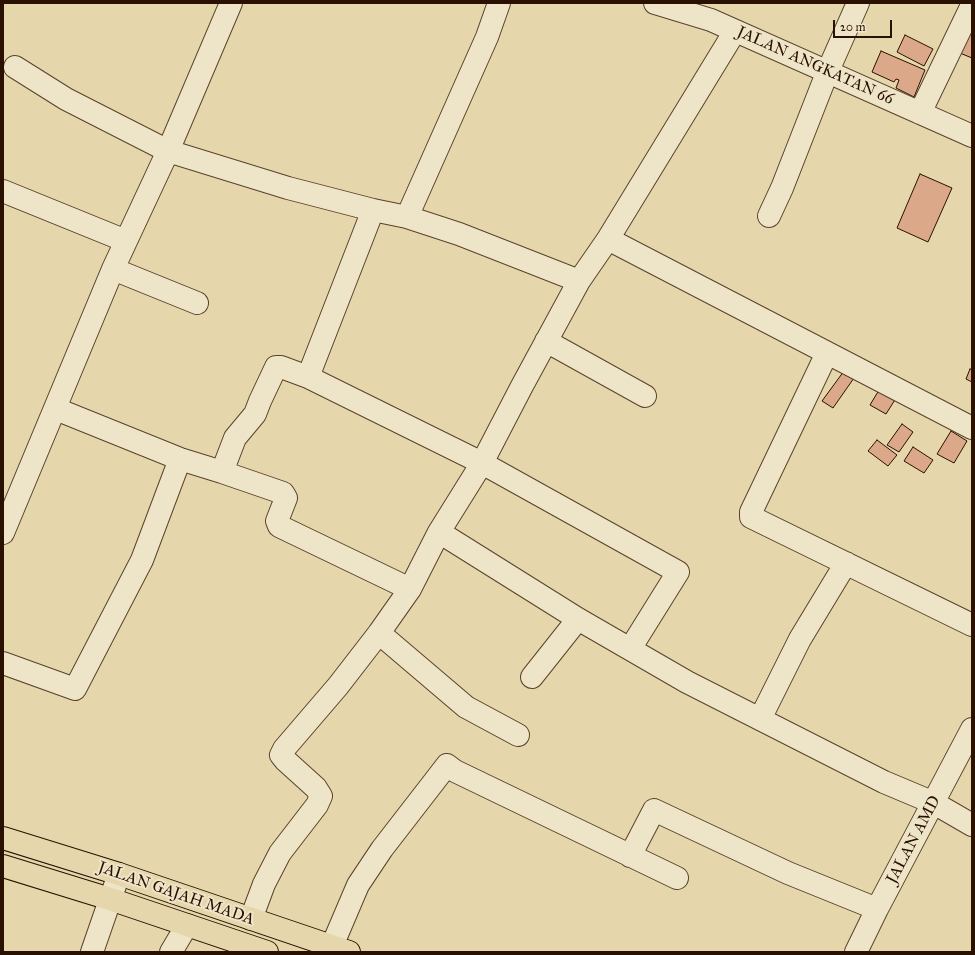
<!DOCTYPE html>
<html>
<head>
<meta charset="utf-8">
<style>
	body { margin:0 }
	#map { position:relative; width:975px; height:955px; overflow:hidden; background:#e5d7ab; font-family:"IM FELL Great Primer",serif }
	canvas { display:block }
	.frame { position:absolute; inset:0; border:4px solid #2a1000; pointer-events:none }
	.scale { position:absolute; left:833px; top:20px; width:59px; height:18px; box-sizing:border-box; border:2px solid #2a1000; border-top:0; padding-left:5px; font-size:12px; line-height:14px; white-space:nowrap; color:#2a1000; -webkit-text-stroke:3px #eee5c8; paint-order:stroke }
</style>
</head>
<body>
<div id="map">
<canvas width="975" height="955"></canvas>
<div class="frame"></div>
<div class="scale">20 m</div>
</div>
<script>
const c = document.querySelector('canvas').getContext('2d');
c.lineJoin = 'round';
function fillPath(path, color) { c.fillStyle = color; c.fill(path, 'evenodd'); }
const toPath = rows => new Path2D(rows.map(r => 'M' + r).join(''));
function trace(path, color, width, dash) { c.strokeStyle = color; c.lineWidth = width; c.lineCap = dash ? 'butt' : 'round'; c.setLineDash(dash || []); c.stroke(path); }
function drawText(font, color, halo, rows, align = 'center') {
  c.font = font + ' "IM FELL Great Primer",serif'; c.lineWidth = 4; c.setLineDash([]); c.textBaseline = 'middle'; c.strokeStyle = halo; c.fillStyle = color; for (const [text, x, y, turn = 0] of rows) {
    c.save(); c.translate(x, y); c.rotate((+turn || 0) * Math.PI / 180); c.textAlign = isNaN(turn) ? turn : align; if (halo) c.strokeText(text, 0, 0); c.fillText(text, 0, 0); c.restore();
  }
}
const building = toPath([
	[972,30,972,58,955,51,972,30],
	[905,35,933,49,924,66,897,52,905,35],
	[881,51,925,70,914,97,896,88,899,80,896,79,894,82,872,72,881,51],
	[920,174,952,188,928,242,897,228,920,174],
	[970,369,972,370,972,382,966,379,970,369],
	[844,371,854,378,833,408,822,401,844,371],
	[882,385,898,395,886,414,870,405,882,385],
	[902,424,913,432,899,452,887,445,902,424],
	[951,431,967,441,954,463,937,454,951,431],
	[877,440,897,455,888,466,868,451,877,440],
	[913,447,933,460,924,473,904,461,913,447]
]);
fillPath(building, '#dba989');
trace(building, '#2a1000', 1);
const minor = toPath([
	[655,3,711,20,972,136],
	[15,67,66,99,168,151,288,188,373,210,407,217,459,234,579,281],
	[920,113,972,5],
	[3,191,126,241],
	[769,216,782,188,827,73,858,3],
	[407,217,487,37,499,3],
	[608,239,972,428],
	[113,269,197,303],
	[546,341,645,396],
	[827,353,751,512,751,517,972,625],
	[308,377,373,210],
	[56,409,180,459,222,472,283,493,286,498,277,521,279,526,410,589],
	[222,472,235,438,255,414,260,401,276,367,281,367,308,377,482,463,678,572,630,649],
	[439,532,578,619,687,682,884,782,934,803,972,825],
	[3,533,113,269,168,151,231,3],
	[379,633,466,707,518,735],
	[3,663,75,689,142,560,180,459],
	[532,677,578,619],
	[760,719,800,639,846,563],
	[630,856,654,810,788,873,877,909],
	[251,919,264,884,280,853,317,805,321,796,316,788,285,760,281,755,284,749,338,686,379,633,410,589,439,532,482,463,522,386,579,281,608,239,735,31],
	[332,946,358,885,382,849,447,765,455,771,677,878],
	[92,952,119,874],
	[171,952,187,925],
	[856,952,877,909,972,729]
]);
const highway = toPath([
	[3,838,119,874,349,952],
	[3,866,110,899,267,952]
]);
trace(minor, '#59422b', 24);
trace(highway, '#2a1000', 24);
trace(minor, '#eee5c8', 22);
trace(highway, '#e5d7ab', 22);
drawText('16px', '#2a1000', '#eee5c8', [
	["JALAN ANGKATAN 66",815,66,24],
	["JALAN AMD",914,840,-62],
	["JALAN GAJAH MADA",176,894,19]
]);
</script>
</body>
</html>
